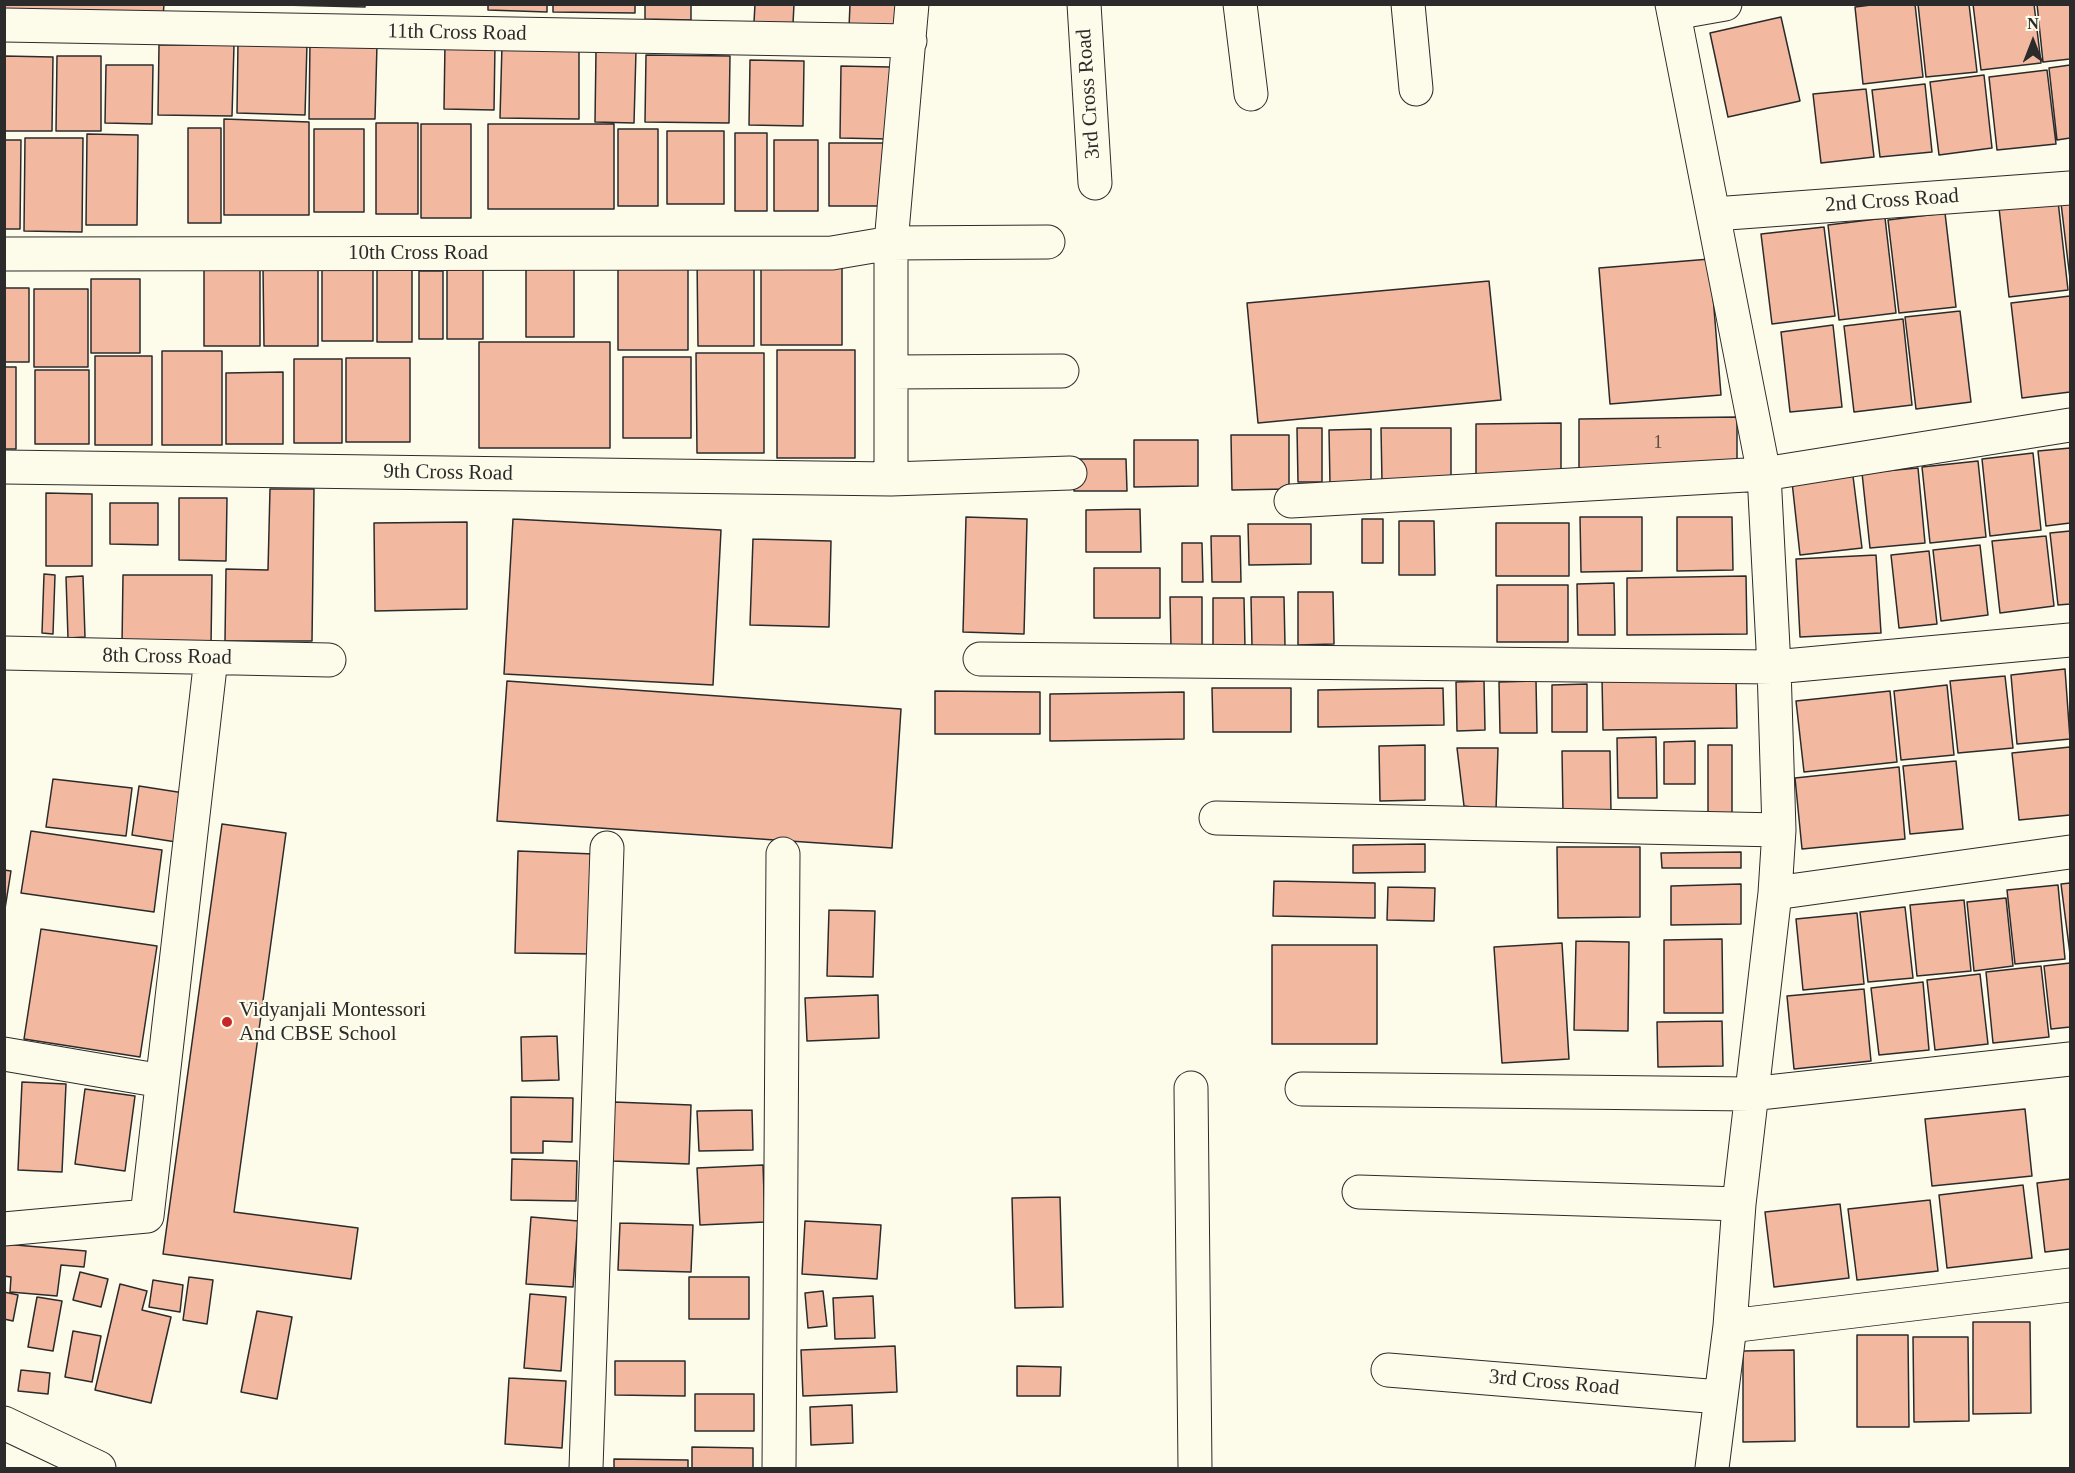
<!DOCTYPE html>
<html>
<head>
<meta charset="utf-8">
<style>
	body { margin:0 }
	#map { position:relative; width:2075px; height:1473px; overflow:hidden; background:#fdfbea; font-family:"Times New Roman",serif }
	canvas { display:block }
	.frame { position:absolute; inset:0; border:6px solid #2b2b2b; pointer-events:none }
	.north { position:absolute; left:2003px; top:12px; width:60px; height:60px; -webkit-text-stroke:4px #fdfbea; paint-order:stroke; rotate:0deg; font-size:16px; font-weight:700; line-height:24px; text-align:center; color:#2b2b2b }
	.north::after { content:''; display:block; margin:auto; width:21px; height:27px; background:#2b2b2b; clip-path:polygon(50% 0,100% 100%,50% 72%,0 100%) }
</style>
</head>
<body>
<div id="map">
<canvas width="2075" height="1473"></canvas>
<div class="frame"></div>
<div class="north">N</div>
</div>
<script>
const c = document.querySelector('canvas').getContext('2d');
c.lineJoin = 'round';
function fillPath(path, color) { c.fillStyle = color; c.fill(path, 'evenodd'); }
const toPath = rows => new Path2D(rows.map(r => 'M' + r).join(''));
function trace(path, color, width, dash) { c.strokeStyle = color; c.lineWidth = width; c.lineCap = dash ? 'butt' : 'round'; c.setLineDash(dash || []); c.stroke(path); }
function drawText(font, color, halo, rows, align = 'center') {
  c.font = font + ' "Times New Roman",serif'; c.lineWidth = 4.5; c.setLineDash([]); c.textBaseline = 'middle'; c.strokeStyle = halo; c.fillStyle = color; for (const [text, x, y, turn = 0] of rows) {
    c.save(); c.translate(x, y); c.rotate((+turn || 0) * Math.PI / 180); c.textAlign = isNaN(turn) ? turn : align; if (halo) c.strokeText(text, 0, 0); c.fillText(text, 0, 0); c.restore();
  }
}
const building = toPath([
	[4,4,164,4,163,17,4,10,4,4],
	[283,4,365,4,365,7,283,5,283,4],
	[488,4,547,4,547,12,488,10,488,4],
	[553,4,635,4,635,13,553,12,553,4],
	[645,4,691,4,691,20,645,19,645,4],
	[755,4,794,4,793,24,754,22,755,4],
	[850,4,897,4,896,31,849,28,850,4],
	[1879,4,1915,4,1923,77,1863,84,1855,7,1879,4],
	[1918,4,1969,4,1977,72,1926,77,1918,4],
	[1973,4,2034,4,2041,63,1981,70,1973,4],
	[2037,4,2070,4,2070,59,2043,62,2037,4],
	[1781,17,1800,101,1728,117,1710,33,1781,17],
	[238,42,307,43,305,115,237,113,238,42],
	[310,42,377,44,375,119,309,119,310,42],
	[445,43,495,44,494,110,444,109,445,43],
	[159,45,234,45,232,116,158,115,159,45],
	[502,45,579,45,579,119,500,118,502,45],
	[596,50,636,51,634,123,595,122,596,50],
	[646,55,730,56,729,123,645,122,646,55],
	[4,56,53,57,52,131,4,131,4,56],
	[57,56,101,56,101,131,56,131,57,56],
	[750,60,804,61,803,126,749,125,750,60],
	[106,65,153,65,152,124,105,123,106,65],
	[2070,65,2070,138,2057,140,2049,68,2070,65],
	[841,66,890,67,888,139,840,138,841,66],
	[2047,70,2056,144,1997,150,1989,77,2047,70],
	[1984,75,1992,148,1939,155,1930,82,1984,75],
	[1925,84,1932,152,1880,157,1872,90,1925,84],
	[1866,89,1874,157,1821,163,1813,94,1866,89],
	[224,119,309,122,309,215,224,215,224,119],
	[376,123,418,123,418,214,376,214,376,123],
	[421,124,471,124,471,218,421,218,421,124],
	[488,124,614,124,614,209,488,209,488,124],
	[188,128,221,128,221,223,188,223,188,128],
	[314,129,364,129,364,212,314,212,314,129],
	[618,129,658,129,658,206,618,206,618,129],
	[667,131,724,131,724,204,667,204,667,131],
	[735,133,767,133,767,211,735,211,735,133],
	[87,134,138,135,137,225,86,225,87,134],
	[25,138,83,138,82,232,24,231,25,138],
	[4,140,21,140,20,229,4,229,4,140],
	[774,140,818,140,818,211,774,211,774,140],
	[829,143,886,143,886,206,829,206,829,143],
	[2058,201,2068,290,2009,297,1999,208,2058,201],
	[2070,202,2070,279,2061,203,2070,202],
	[1945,213,1956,307,1899,313,1888,220,1945,213],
	[1885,218,1896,313,1839,320,1828,225,1885,218],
	[1824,227,1835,316,1772,324,1761,234,1824,227],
	[697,257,754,257,754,346,698,346,697,257],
	[761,257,842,257,842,345,761,345,761,257],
	[1710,259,1721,395,1610,404,1599,268,1710,259],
	[526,260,574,260,574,337,526,337,526,260],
	[618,261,688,261,688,350,618,350,618,261],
	[447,263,483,263,483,339,447,339,447,263],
	[377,266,412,266,412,342,377,342,377,266],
	[322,267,373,267,373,341,322,341,322,267],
	[263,268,318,268,318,346,264,346,263,268],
	[204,270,260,270,260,346,204,346,204,270],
	[419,271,443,271,443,339,419,339,419,271],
	[91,279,140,279,140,353,91,353,91,279],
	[1489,281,1501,400,1258,423,1247,303,1489,281],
	[4,288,29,288,29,362,4,362,4,288],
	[34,289,88,289,88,367,34,367,34,289],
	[2070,296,2070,392,2022,398,2011,303,2070,296],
	[1960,311,1971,402,1916,409,1905,317,1960,311],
	[1903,319,1912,405,1854,412,1844,326,1903,319],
	[1833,325,1842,407,1790,412,1781,332,1833,325],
	[479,342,610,342,610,448,479,448,479,342],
	[777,350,855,350,855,458,777,458,777,350],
	[162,351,222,351,222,445,162,445,162,351],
	[696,353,764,353,764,453,697,453,696,353],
	[95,356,152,356,152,445,95,445,95,356],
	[623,357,691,357,691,438,623,438,623,357],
	[346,358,410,358,410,442,346,442,346,358],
	[294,359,342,359,342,443,294,443,294,359],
	[4,367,16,367,16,449,4,449,4,367],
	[35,370,89,370,89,444,35,444,35,370],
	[283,372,283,444,226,444,226,373,283,372],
	[1737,417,1737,468,1579,470,1579,419,1737,417],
	[1561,423,1561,479,1476,480,1476,424,1561,423],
	[1297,428,1322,428,1322,482,1298,482,1297,428],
	[1381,428,1451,428,1451,482,1382,482,1381,428],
	[1371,429,1371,484,1330,484,1329,430,1371,429],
	[1231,435,1289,435,1289,489,1232,490,1231,435],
	[1134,440,1198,440,1198,486,1134,487,1134,440],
	[2070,448,2070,523,2046,526,2038,451,2070,448],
	[2033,453,2041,530,1990,536,1982,459,2033,453],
	[1074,459,1126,459,1127,491,1074,491,1074,459],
	[1978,461,1986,537,1930,543,1922,467,1978,461],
	[1918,468,1925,543,1870,548,1862,473,1918,468],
	[1853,476,1862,548,1800,555,1792,482,1853,476],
	[270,489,314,489,312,641,225,641,226,569,268,570,270,489],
	[46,493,92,494,92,566,46,566,46,493],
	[179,498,227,498,226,561,179,560,179,498],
	[110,503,158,503,158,545,110,544,110,503],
	[1140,509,1141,552,1086,552,1086,510,1140,509],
	[966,517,1027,519,1024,634,963,632,966,517],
	[1580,517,1642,517,1642,571,1581,572,1580,517],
	[1677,517,1732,517,1733,570,1677,571,1677,517],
	[513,519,721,530,713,685,504,674,513,519],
	[1362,519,1383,519,1383,563,1362,563,1362,519],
	[1399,521,1434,521,1435,575,1399,575,1399,521],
	[467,522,467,609,375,611,374,523,467,522],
	[1496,523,1569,523,1569,576,1496,576,1496,523],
	[1248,524,1311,524,1311,564,1249,565,1248,524],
	[2070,531,2070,604,2058,605,2050,533,2070,531],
	[1211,536,1240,536,1241,582,1212,582,1211,536],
	[2046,536,2054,606,2000,613,1992,541,2046,536],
	[753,539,831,541,829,627,750,625,753,539],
	[1182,543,1202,543,1203,582,1182,582,1182,543],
	[1980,545,1988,615,1941,621,1933,550,1980,545],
	[1929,551,1937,624,1899,628,1891,555,1929,551],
	[1876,555,1881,633,1800,637,1796,559,1876,555],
	[1094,568,1160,568,1160,618,1094,618,1094,568],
	[44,574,55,575,53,634,42,633,44,574],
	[123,575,212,575,211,646,122,645,123,575],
	[83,576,85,637,68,638,66,577,83,576],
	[1746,576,1747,634,1627,635,1627,578,1746,576],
	[1614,583,1615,635,1578,635,1577,584,1614,583],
	[1497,585,1568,585,1568,642,1497,642,1497,585],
	[1298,592,1333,592,1334,644,1298,645,1298,592],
	[1170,597,1202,597,1202,646,1171,647,1170,597],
	[1251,597,1284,597,1285,646,1252,647,1251,597],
	[1213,598,1244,598,1245,648,1213,649,1213,598],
	[2065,669,2070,739,2017,744,2011,675,2065,669],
	[2005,676,2013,748,1958,753,1950,681,2005,676],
	[1736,677,1737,728,1603,730,1602,678,1736,677],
	[507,681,901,709,892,848,497,821,507,681],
	[1484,681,1485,730,1457,731,1456,682,1484,681],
	[1536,681,1537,733,1500,733,1499,682,1536,681],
	[1587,684,1587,732,1552,732,1552,685,1587,684],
	[1947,685,1954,755,1901,760,1894,691,1947,685],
	[1212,688,1291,688,1291,732,1213,732,1212,688],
	[1443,688,1444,725,1318,727,1318,690,1443,688],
	[935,691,1040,692,1040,734,935,734,935,691],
	[1890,691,1897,762,1804,772,1796,701,1890,691],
	[1184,692,1184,739,1050,741,1050,694,1184,692],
	[1656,737,1657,798,1618,798,1617,738,1656,737],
	[1695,741,1695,784,1664,784,1664,742,1695,741],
	[1425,745,1425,800,1380,801,1379,746,1425,745],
	[1708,745,1732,745,1732,814,1708,814,1708,745],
	[2070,747,2070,815,2019,820,2012,753,2070,747],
	[1457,748,1498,748,1496,810,1464,806,1457,748],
	[1562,751,1610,751,1611,813,1563,813,1562,751],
	[1956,761,1963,829,1910,834,1903,766,1956,761],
	[1899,767,1905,839,1802,849,1795,778,1899,767],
	[53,779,132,788,126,836,46,827,53,779],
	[139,786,184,793,176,842,132,835,139,786],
	[222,824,286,833,234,1212,358,1228,351,1279,163,1254,222,824],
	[31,831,162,850,154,912,21,893,31,831],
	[1425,844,1425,872,1353,873,1353,845,1425,844],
	[1557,847,1640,847,1640,917,1558,918,1557,847],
	[518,851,594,854,592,954,515,953,518,851],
	[1741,852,1741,868,1662,868,1661,853,1741,852],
	[4,870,11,871,4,915,4,870],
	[1274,881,1375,883,1375,918,1273,916,1274,881],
	[2070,883,2070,954,2061,884,2070,883],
	[1741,884,1741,924,1671,925,1671,886,1741,884],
	[2058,885,2065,959,2015,964,2007,890,2058,885],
	[1388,887,1435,888,1434,921,1387,920,1388,887],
	[2006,898,2013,966,1974,971,1967,902,2006,898],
	[1964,900,1971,971,1917,976,1910,905,1964,900],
	[1905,907,1913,978,1868,982,1860,912,1905,907],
	[829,910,875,911,873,977,827,976,829,910],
	[1857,913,1864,984,1803,990,1796,919,1857,913],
	[41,929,157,946,140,1057,24,1039,41,929],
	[1722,939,1723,1013,1664,1013,1664,940,1722,939],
	[1576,941,1629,942,1628,1031,1574,1030,1576,941],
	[1562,943,1569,1059,1502,1063,1494,947,1562,943],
	[1272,945,1377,945,1377,1044,1272,1044,1272,945],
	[2070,963,2070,1027,2051,1029,2044,966,2070,963],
	[2041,966,2049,1037,1993,1043,1986,972,2041,966],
	[1980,974,1988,1044,1935,1050,1927,980,1980,974],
	[1923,982,1929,1050,1879,1055,1871,988,1923,982],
	[1864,989,1871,1061,1794,1069,1787,996,1864,989],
	[878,995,879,1038,807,1041,805,998,878,995],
	[1722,1021,1723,1066,1658,1067,1657,1022,1722,1021],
	[557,1036,559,1080,522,1081,521,1037,557,1036],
	[22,1082,66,1084,62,1172,18,1170,22,1082],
	[85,1089,135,1096,125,1171,75,1164,85,1089],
	[511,1097,573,1098,572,1142,543,1141,543,1153,511,1153,511,1097],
	[614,1102,691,1105,689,1164,612,1161,614,1102],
	[2025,1109,2032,1176,1932,1186,1925,1119,2025,1109],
	[752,1110,753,1150,699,1151,697,1111,752,1110],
	[512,1159,577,1161,576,1201,511,1200,512,1159],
	[763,1165,765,1222,700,1225,697,1168,763,1165],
	[2070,1179,2070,1249,2045,1252,2037,1183,2070,1179],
	[2023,1185,2032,1258,1947,1268,1939,1195,2023,1185],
	[1060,1197,1063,1307,1015,1308,1012,1198,1060,1197],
	[1930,1200,1938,1271,1857,1280,1848,1209,1930,1200],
	[1840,1204,1849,1278,1774,1287,1765,1212,1840,1204],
	[531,1217,578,1221,573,1287,526,1284,531,1217],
	[805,1221,881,1225,877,1279,802,1274,805,1221],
	[620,1223,693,1225,691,1272,618,1270,620,1223],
	[4,1244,86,1251,84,1267,61,1265,57,1296,10,1292,11,1277,4,1276,4,1244],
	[80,1272,108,1279,101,1307,73,1300,80,1272],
	[189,1277,213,1280,207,1324,183,1320,189,1277],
	[689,1277,749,1277,749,1319,689,1319,689,1277],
	[153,1280,183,1285,180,1312,149,1307,153,1280],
	[120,1284,147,1291,142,1310,171,1317,151,1403,95,1390,120,1284],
	[823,1291,827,1326,808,1328,805,1293,823,1291],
	[4,1292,18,1295,13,1321,4,1319,4,1292],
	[530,1294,566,1297,561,1371,524,1368,530,1294],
	[873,1296,875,1338,835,1339,833,1298,873,1296],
	[37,1297,62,1301,53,1351,28,1347,37,1297],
	[257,1311,292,1317,277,1399,241,1392,257,1311],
	[1973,1322,2030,1322,2031,1413,1973,1414,1973,1322],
	[73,1331,101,1336,92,1382,65,1377,73,1331],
	[1857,1335,1908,1335,1909,1427,1857,1427,1857,1335],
	[1913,1337,1968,1337,1969,1421,1914,1422,1913,1337],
	[895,1346,897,1392,803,1396,801,1350,895,1346],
	[1794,1350,1795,1441,1743,1442,1743,1351,1794,1350],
	[615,1361,685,1361,685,1396,615,1395,615,1361],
	[1017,1366,1061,1367,1060,1396,1017,1396,1017,1366],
	[21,1370,50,1373,48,1394,18,1391,21,1370],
	[509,1378,566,1381,562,1448,505,1444,509,1378],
	[695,1394,754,1394,754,1431,695,1431,695,1394],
	[852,1405,853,1443,811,1445,810,1407,852,1405],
	[692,1447,753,1448,753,1468,692,1468,692,1447],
	[614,1459,688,1460,688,1468,614,1468,614,1459]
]);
fillPath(building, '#f2b8a0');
trace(building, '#2b2b2b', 1.5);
const minor = toPath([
	[1084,4,1095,183],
	[1240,4,1251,94],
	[1408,4,1416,89],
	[1672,4,1764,474,1774,667,1779,830,1775,893,1739,1204,1730,1326,1712,1468],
	[1674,13,1725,4],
	[4,25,910,41],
	[1714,214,2070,188],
	[1048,242,891,243,891,479,1070,473],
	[4,254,832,253,891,243,912,4],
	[891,372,1062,371],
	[4,467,891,479],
	[1291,501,1764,474,2070,425],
	[4,653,329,660],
	[980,659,1774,667,2070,640],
	[1216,818,1779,830],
	[1775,893,2070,852],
	[4,1054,162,1081],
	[1191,1088,1195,1468],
	[1302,1089,1750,1094,2070,1059],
	[1359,1192,1739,1204],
	[4,1229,147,1216,211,658],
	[1730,1326,2070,1285],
	[1388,1370,1720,1397],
	[586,1468,607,848],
	[779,1468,783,854]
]);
const tertiary = toPath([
	[4,1423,99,1468]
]);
trace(minor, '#2b2b2b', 35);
trace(tertiary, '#2b2b2b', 35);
trace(minor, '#fdfbea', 33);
trace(tertiary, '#fdfbea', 33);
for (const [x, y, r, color] of [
	[227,1022,6,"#c62828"]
]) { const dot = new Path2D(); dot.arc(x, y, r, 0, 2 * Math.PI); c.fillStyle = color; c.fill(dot); trace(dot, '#fdfbea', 2); }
drawText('18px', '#5d4e48', null, [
	["1",1658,443]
]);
drawText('21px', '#2b2b2b', '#fdfbea', [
	["11th Cross Road",457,33,1],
	["3rd Cross Road",1089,94,-94],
	["2nd Cross Road",1892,201,-4],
	["10th Cross Road",418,253],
	["9th Cross Road",448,473,1],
	["8th Cross Road",167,657,1],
	["3rd Cross Road",1554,1383,5]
]);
drawText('21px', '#2b2b2b', '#fdfbea', [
	["Vidyanjali Montessori",239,1010],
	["And CBSE School",239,1034]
], 'left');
</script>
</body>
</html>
